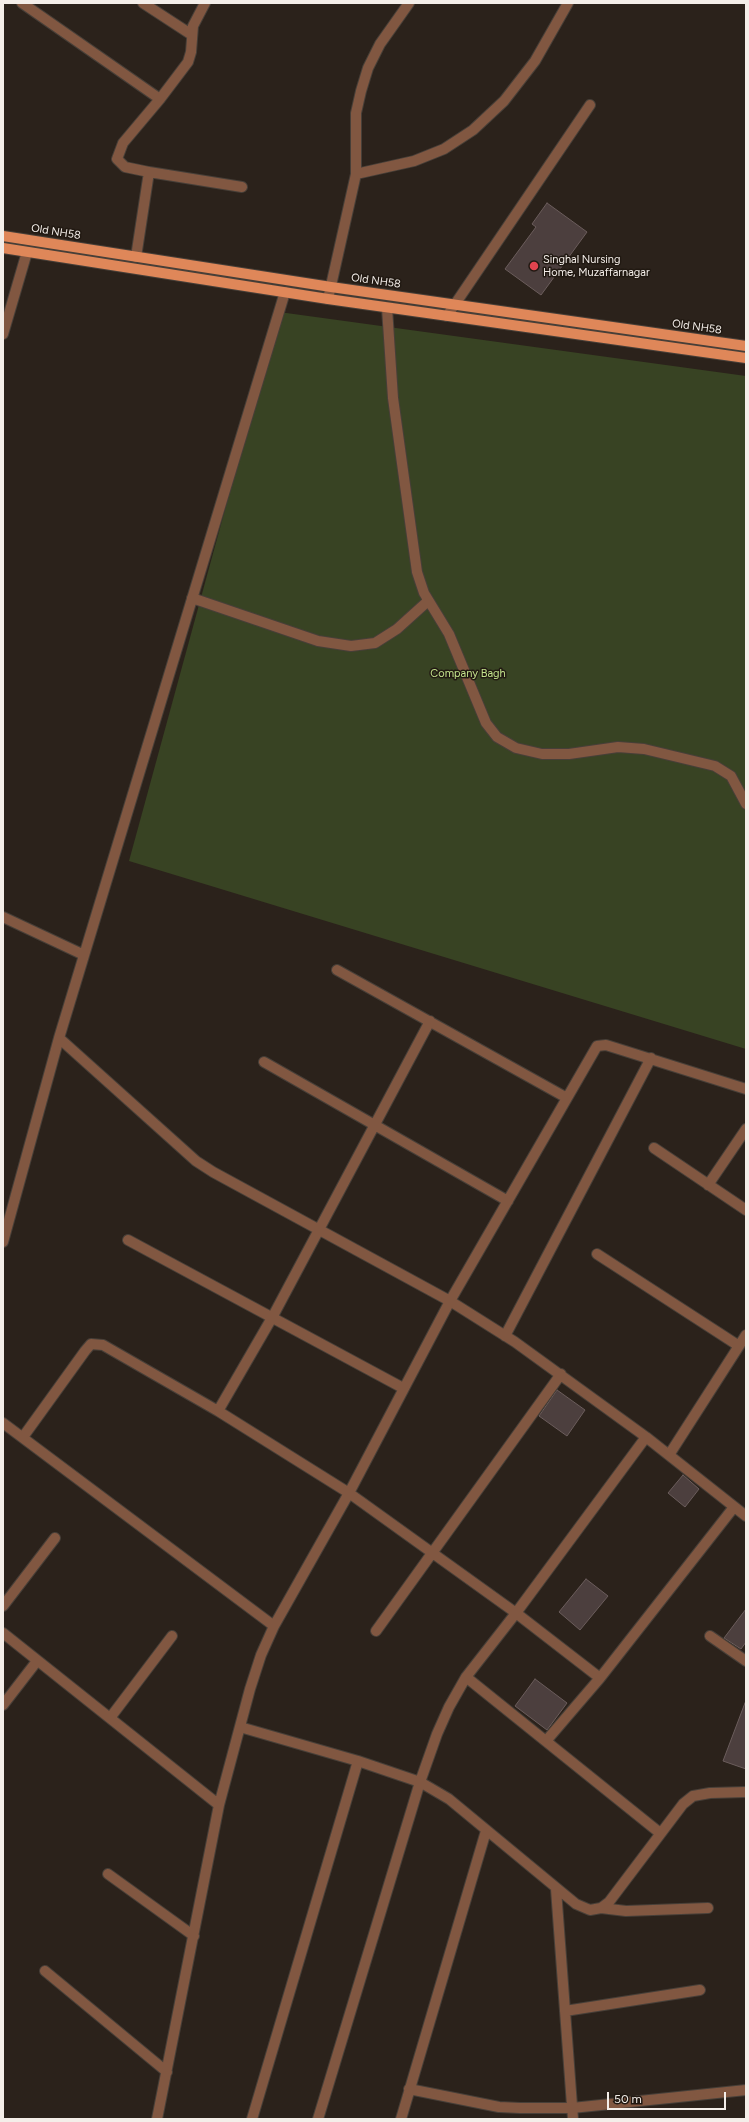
<!DOCTYPE html>
<html>
<head>
<meta charset="utf-8">
<style>
	body { margin:0 }
	#map { position:relative; width:749px; height:2122px; overflow:hidden; background:#2b221b; font-family:Figtree,sans-serif }
	canvas { display:block }
	.frame { position:absolute; inset:0; border:4px solid #f4eee9; pointer-events:none }
	.scale { position:absolute; left:607px; top:2092px; width:119px; height:18px; box-sizing:border-box; border:2px solid #f4eee9; border-top:0; padding-left:5px; font-size:12px; line-height:14px; white-space:nowrap; color:#f4eee9; -webkit-text-stroke:3px #211912; paint-order:stroke }
</style>
</head>
<body>
<div id="map">
<canvas width="749" height="2122"></canvas>
<div class="frame"></div>
<div class="scale">50 m</div>
</div>
<script>
const c = document.querySelector('canvas').getContext('2d');
c.lineJoin = 'round';
function fillPath(path, color) { c.fillStyle = color; c.fill(path, 'evenodd'); }
const toPath = rows => new Path2D(rows.map(r => 'M' + r).join(''));
function trace(path, color, width, dash) { c.strokeStyle = color; c.lineWidth = width; c.lineCap = dash ? 'butt' : 'round'; c.setLineDash(dash || []); c.stroke(path); }
function drawText(font, color, halo, rows, align = 'center') {
  c.font = font + ' Figtree,sans-serif'; c.lineWidth = 3; c.setLineDash([]); c.textBaseline = 'middle'; c.strokeStyle = halo; c.fillStyle = color; for (const [text, x, y, turn = 0] of rows) {
    c.save(); c.translate(x, y); c.rotate((+turn || 0) * Math.PI / 180); c.textAlign = isNaN(turn) ? turn : align; if (halo) c.strokeText(text, 0, 0); c.fillText(text, 0, 0); c.restore();
  }
}
fillPath(toPath([
	[279,312,746,376,746,1049,129,861]
]), '#384323');
const building = toPath([
	[547,203,587,232,541,295,505,269,536,227,532,224,547,203],
	[557,1390,585,1410,567,1436,539,1416,557,1390],
	[683,1475,699,1489,685,1507,668,1493,683,1475],
	[586,1579,608,1596,580,1630,559,1612,586,1579],
	[746,1609,746,1642,741,1649,724,1638,746,1609],
	[535,1679,567,1703,547,1730,515,1706,535,1679],
	[745,1703,746,1703,746,1769,723,1761,745,1703]
]);
fillPath(building, '#4c3f3e');
trace(building, '#6b5d5c', 1);
const minor = toPath([
	[22,3,160,99,123,143,117,159,125,167,149,172,136,257],
	[143,3,192,35],
	[160,99,188,62,191,52,193,26,205,3],
	[149,172,242,187],
	[356,174,356,113,361,91,368,68,380,44,409,3],
	[328,299,356,174,414,161,444,149,473,130,504,101,535,61,568,3],
	[387,308,393,398,417,572,424,593,449,634,486,723,497,737,516,748,542,754,569,754,618,747,644,749,715,766,731,776,746,804],
	[447,316,590,105],
	[3,334,27,252],
	[192,598,318,641,351,646,375,643,397,629,428,601],
	[3,917,84,955],
	[337,970,567,1098],
	[59,1038,196,1161,213,1172,450,1301,515,1342,646,1437,746,1516],
	[264,1062,508,1201],
	[654,1148,746,1210],
	[708,1185,746,1129],
	[128,1240,403,1388],
	[3,1242,59,1038,285,292],
	[597,1254,739,1346],
	[505,1336,651,1058],
	[218,1411,273,1316,430,1021],
	[3,1423,274,1626],
	[23,1437,85,1351,91,1344,103,1345,218,1411,349,1493,516,1613,600,1678,734,1507],
	[669,1455,746,1335],
	[3,1606,55,1538],
	[376,1631,561,1374],
	[3,1633,219,1805],
	[710,1636,746,1661],
	[466,1677,660,1833],
	[3,1705,37,1661],
	[110,1718,172,1636],
	[240,1727,358,1761,420,1782,449,1799,576,1904,590,1910,601,1908,609,1902,683,1804,693,1796,710,1793,746,1792],
	[546,1741,600,1678],
	[108,1874,194,1936],
	[556,1889,573,2119],
	[601,1908,626,1911,708,1908],
	[45,1971,167,2072],
	[565,2011,700,1990],
	[409,2089,499,2107,520,2108,572,2108,746,2090],
	[157,2119,219,1805,250,1689,261,1655,274,1626,349,1493,450,1301,597,1046,606,1045,746,1089],
	[252,2119,358,1761],
	[318,2119,420,1782,437,1734,449,1707,466,1677,516,1613,646,1437],
	[401,2119,486,1831]
]);
const major = toPath([
	[3,236,331,287,746,346],
	[3,248,328,299,746,358]
]);
trace(minor, '#473f38', 12);
trace(major, '#473f38', 12);
trace(minor, '#815741', 10);
trace(major, '#df8759', 10);
for (const [x, y, r, color] of [
	[534,266,5,"#e0444e"]
]) { const dot = new Path2D(); dot.arc(x, y, r, 0, 2 * Math.PI); c.fillStyle = color; c.fill(dot); trace(dot, '#211912', 1.5); }
drawText('11px', '#f4eee9', '#211912', [
	["Old NH58",56,232,9],
	["Old NH58",376,281,8],
	["Old NH58",697,327,8]
]);
drawText('11px', '#f4eee9', '#211912', [
	["Singhal Nursing",543,260],
	["Home, Muzaffarnagar",543,273]
], 'left');
drawText('11px', '#c2e18b', '#211912', [
	["Company Bagh",468,674]
]);
</script>
</body>
</html>
